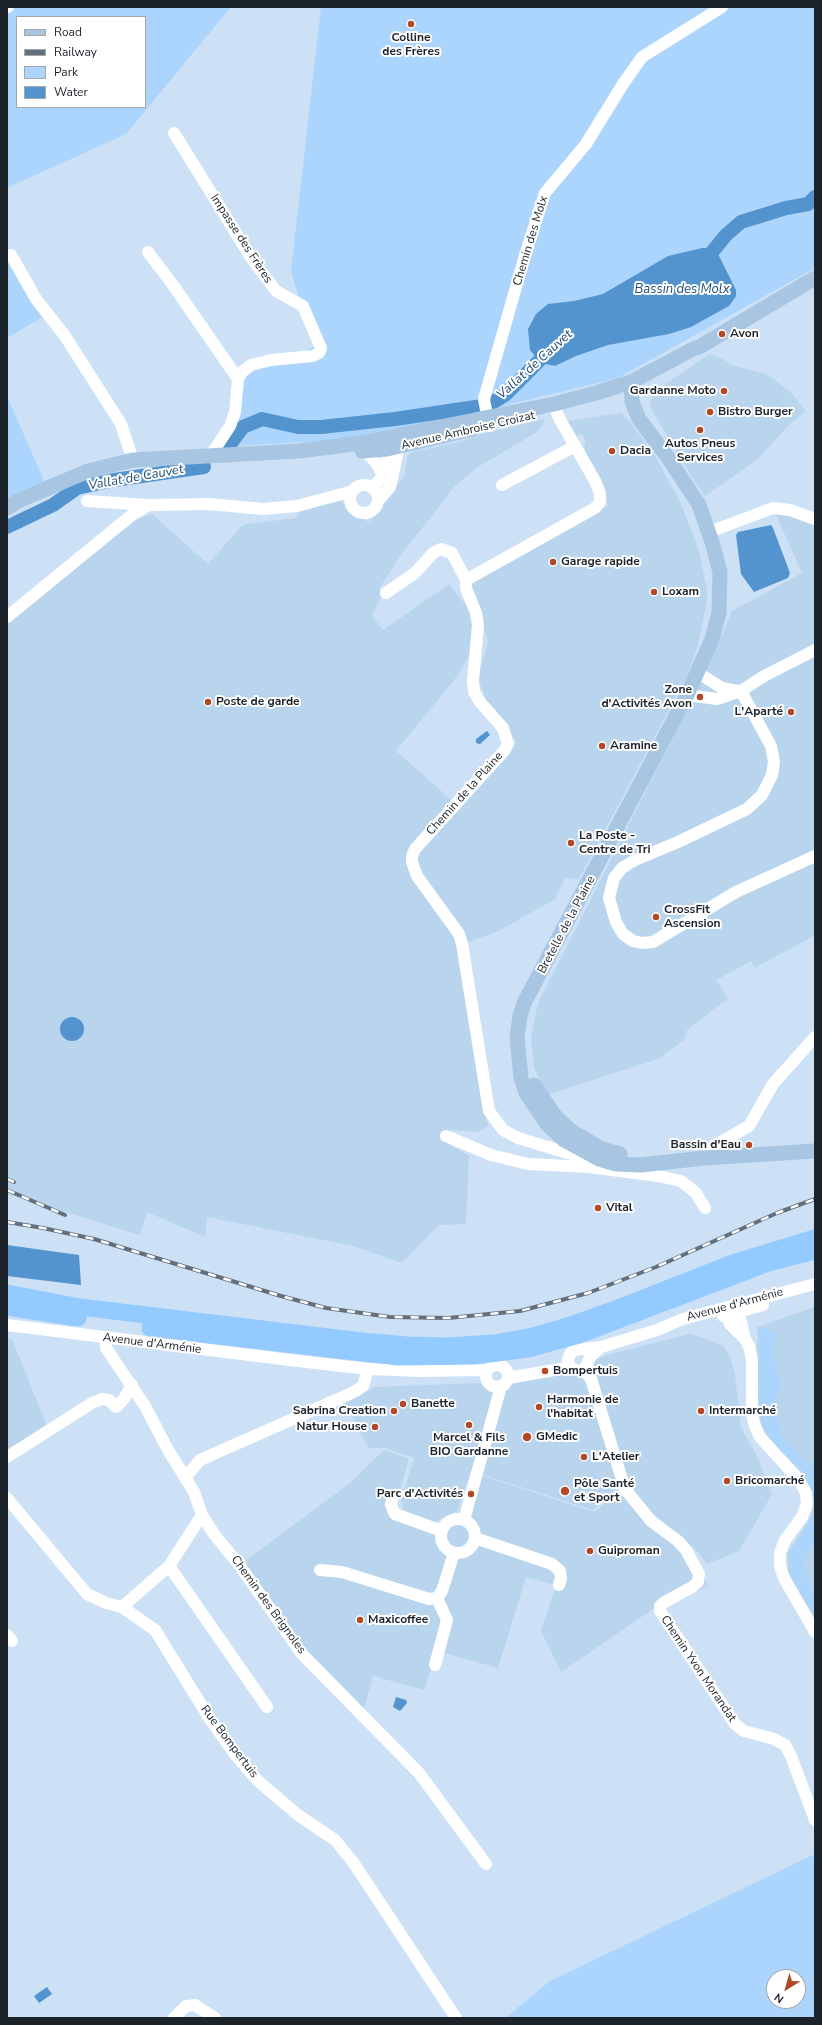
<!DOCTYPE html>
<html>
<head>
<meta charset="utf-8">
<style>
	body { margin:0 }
	#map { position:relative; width:822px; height:2025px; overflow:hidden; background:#cce1f6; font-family:"Nunito Sans",sans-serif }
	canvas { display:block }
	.frame { position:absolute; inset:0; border:8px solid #1c232b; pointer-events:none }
	.legend { position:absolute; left:16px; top:16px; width:130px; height:92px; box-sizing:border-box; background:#fff; border:1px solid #a4a7aa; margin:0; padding:5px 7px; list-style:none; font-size:12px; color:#1c232b }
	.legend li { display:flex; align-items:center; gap:8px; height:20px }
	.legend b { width:20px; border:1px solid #a4a7aa }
	.north { position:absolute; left:766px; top:1969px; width:40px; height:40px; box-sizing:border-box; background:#fff; border:1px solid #a4a7aa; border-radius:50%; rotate:217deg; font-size:11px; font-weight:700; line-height:16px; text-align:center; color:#1c232b }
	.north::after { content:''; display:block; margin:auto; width:14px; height:18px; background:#b14927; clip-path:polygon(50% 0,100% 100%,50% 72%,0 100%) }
</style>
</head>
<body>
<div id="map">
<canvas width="822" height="2025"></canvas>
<div class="frame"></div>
<ul class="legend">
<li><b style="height:5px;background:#a8c5e2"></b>Road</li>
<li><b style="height:5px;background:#636f7d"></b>Railway</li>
<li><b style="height:11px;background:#acd5fd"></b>Park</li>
<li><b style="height:11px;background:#5494ce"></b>Water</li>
</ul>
<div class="north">N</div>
</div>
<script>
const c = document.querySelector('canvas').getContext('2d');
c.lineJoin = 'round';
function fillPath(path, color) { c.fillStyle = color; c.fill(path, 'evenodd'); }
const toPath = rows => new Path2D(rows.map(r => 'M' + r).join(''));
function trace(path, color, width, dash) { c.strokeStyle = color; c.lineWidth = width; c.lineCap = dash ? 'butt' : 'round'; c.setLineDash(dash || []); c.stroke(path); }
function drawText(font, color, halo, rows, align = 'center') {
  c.font = font + ' "Nunito Sans",sans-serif'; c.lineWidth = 4; c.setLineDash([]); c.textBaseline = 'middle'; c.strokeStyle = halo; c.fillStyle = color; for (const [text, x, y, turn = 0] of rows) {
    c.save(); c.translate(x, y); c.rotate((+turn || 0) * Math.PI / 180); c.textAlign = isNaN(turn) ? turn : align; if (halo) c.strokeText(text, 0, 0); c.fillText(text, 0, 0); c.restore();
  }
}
fillPath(toPath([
	[709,354,723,359,732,365,769,375,791,393,806,411,789,425,757,460,705,496,693,479,650,407,653,393],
	[621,413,629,420,657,459,681,504,698,548,707,590,707,602,697,648,687,676,579,879,565,878,555,899,497,932,465,943,419,874,416,863,420,850,516,742,487,702,478,679,488,641,471,592,471,586,474,581,608,506,602,483,584,452,586,451,584,445,586,442,582,434,577,436,574,433,567,421],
	[545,419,543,425,535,433,478,467,454,487,401,555,379,589,383,593,372,616,383,630,449,584,473,614,476,636,469,656,458,675,396,751,456,804,406,863,456,940,488,1126,477,1132,450,1130,443,1141,469,1156,466,1224,439,1225,402,1263,353,1246,207,1217,205,1237,147,1212,140,1235,7,1194,7,622,128,526,138,519,152,514,208,564,239,529,245,524,297,518,299,512,340,499,357,516,369,522,404,476,408,455,415,451,456,443,482,434],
	[774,510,815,522,815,935,755,968,751,961,716,980,728,998,687,1030,684,1040,658,1059,546,1095,534,1067,531,1038,538,1003,687,710,709,664,732,611,802,573],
	[815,1307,815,1620,796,1589,788,1571,787,1554,809,1520,813,1509,810,1491,801,1471,770,1442,762,1430,758,1408,757,1327],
	[689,1334,707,1339,723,1346,730,1356,735,1375,741,1428,758,1458,772,1494,739,1551,707,1564,695,1549,640,1502,625,1476,594,1365,596,1358],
	[7,1338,12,1339,47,1426,7,1452],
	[570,1372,583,1379,589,1385,618,1486,593,1510,471,1471,457,1511,435,1522,404,1512,401,1500,414,1458,385,1448,368,1448,345,1402,376,1387,480,1383,487,1383,494,1390,509,1390,511,1383],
	[384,1450,409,1459,398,1496,399,1511,436,1525,458,1514,473,1473,595,1512,616,1493,632,1502,694,1555,708,1586,653,1609,561,1672,541,1631,556,1585,526,1577,498,1668,437,1651,424,1690,373,1676,363,1713,301,1650,241,1564,349,1484]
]), '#b9d4ed');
fillPath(toPath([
	[7,7,231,7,126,134,7,188],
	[17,17,145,17,145,107,17,107],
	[321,7,815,7,815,268,618,378,474,413,342,440,212,447,231,411,232,379,314,347,291,271],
	[7,250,51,312,7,338],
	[7,396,44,481,7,502],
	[759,1328,765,1328,775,1333,773,1354,780,1383,775,1407,784,1440,807,1464,815,1463,815,1545,804,1555,803,1566,807,1579,815,1593,815,1617,790,1573,789,1554,810,1521,815,1510,811,1490,803,1470,774,1445,764,1428,760,1413],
	[815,1854,815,2018,505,2018,550,1981],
	[774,1977,798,1977,798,2001,774,2001]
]), '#acd5fd');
fillPath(toPath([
	[702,248,715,248,736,290,736,296,729,306,691,327,669,334,608,345,576,356,555,366,541,363,530,350,528,329,536,314,548,304,574,301,603,294,668,256],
	[771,525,773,528,790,573,788,578,754,592,741,574,736,535,738,532],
	[487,731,490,735,480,744,476,743,476,739],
	'60 1029a12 12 0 1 1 24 0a12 12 0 1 1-24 0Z',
	[7,1245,79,1255,81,1285,7,1276],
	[396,1697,406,1700,407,1703,400,1711,393,1707],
	[47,1987,52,1994,39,2003,34,1996]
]), '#5494ce');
trace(toPath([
	[704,262,726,235,741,222,786,208,808,204,815,197],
	[228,447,243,427,262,419,298,427,321,427,395,419,489,405,506,394,553,347],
	[7,527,53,505,77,488,114,480,204,467]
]), '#5494ce', 14);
trace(toPath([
	[7,7,8,7],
	[174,133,252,259,276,291,303,306,321,348,319,353,313,356,271,360,251,365,242,372,238,379,235,412,230,426,211,455],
	[148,252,173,285,238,379],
	[11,255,36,299,65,336,121,424,133,460],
	[489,426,484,399,526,252,545,193,586,144,623,84,642,57,722,7],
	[365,451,377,464,383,476],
	[502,485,575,446],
	'350 499a14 14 0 1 1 28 0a14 14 0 1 1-28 0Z',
	[372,488,383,476,387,466,387,442],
	[87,501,149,505],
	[378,501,390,487,401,438],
	[709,532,773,508,790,510,815,519],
	[466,580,595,508,600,502,600,493,595,481,559,418,554,404],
	[386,593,415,573,433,553,441,549,452,553,466,580,466,588,476,613,478,625,473,681,474,692,480,702,503,728,508,744,504,751,415,849,412,856,412,862,417,876,459,934,462,944,489,1111,503,1130,518,1138,591,1160,592,1157],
	[7,617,133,514,149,505,209,504,263,509,297,506,353,491],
	[697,672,722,688,738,691],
	[741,691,771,746,774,762,772,775,762,795,747,809,678,842,635,860,622,868,614,878,609,898,616,922,623,934,633,941,642,943,653,942,736,892,815,856],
	[687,695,717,699,741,691,764,676,815,650],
	[446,1136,491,1155,528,1164,589,1167,591,1160],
	[704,1158,714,1146,749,1126,773,1084,815,1037],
	[589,1167,658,1176,681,1181,696,1193,705,1208],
	[724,1309,730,1324,745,1339,737,1305],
	[723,1316,763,1305],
	[7,1325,298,1361,368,1369,421,1371],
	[106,1338,106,1348,145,1406,168,1450,194,1492,202,1515,214,1534,240,1566,302,1654,419,1773,486,1864],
	[745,1339,749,1346,752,1360,752,1414,755,1426,760,1437,799,1480,806,1493,807,1504,802,1517,785,1540,780,1553,780,1566,784,1578,815,1632],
	'486 1376a11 11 0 1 1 22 0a11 11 0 1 1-22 0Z',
	[584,1369,591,1379,625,1489,651,1521,678,1541,686,1550,699,1574,698,1582,692,1587,663,1603,660,1606,660,1611,735,1724,744,1731,774,1739,785,1745,791,1756,815,1820],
	[573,1370,569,1365,568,1359,570,1354,575,1350,601,1347,657,1330,683,1319,815,1284],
	[415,1371,488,1370],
	[508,1378,566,1368,580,1371,586,1367,590,1357,601,1347],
	[7,1457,92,1403,102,1399,109,1400,116,1407,123,1400,132,1385],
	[185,1478,200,1460,354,1392,363,1386,368,1369],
	[393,1496,391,1505,395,1514,442,1531],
	[7,1498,87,1594,106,1603,122,1607,155,1630,210,1719,234,1753,258,1781,298,1815,335,1840,353,1862,456,2018],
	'441 1536a17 17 0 1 1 34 0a17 17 0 1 1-34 0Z',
	[464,1520,500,1390],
	[475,1538,552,1564,560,1571,561,1578,559,1585],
	[169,1566,267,1707],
	[320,1570,342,1572,429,1599,437,1598,442,1591,454,1553],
	[122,1607,169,1566,202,1515],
	[7,1635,12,1641],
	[435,1665,447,1620,437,1598],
	[174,2018,186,2006,195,2005,215,2018]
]), '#fff', 12);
trace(toPath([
	[631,382,632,402,639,419,669,459,699,505,712,542,720,572,719,613,712,639,687,695,524,1003,520,1016,517,1037,521,1078,526,1093,547,1124,564,1140,599,1159,616,1164,641,1165,704,1158,815,1151],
	[362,451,387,449,473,429],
	[7,508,20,500,88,471,133,460,299,451,361,443,554,404,596,393,631,382,693,349,701,346,815,278],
	[534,1085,555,1116,571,1131,602,1149,620,1154]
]), '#a8c5e2', 15);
trace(toPath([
	[7,1293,80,1307,362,1341,407,1345,448,1346,494,1343,533,1336,568,1326,626,1305,733,1263,815,1238],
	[7,1307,78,1318],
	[150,1328,398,1357,474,1356,528,1349,579,1335,768,1263,815,1251]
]), '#93caff', 17);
const rail = toPath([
	[7,1179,14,1182],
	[7,1190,65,1215],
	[7,1222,43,1228,94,1239,281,1296,326,1308,390,1317,448,1318,520,1311,588,1293,656,1267,777,1213,815,1199]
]);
trace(rail, '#636f7d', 4);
trace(rail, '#fff', 2.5, [8]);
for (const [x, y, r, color] of [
	[411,24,4,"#b14927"],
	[722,334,4,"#b14927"],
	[724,391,4,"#b14927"],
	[710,412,4,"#b14927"],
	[700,430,4,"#b14927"],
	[612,451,4,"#b14927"],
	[553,562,4,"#b14927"],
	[654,592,4,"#b14927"],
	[700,697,4,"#b14927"],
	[208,702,4,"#b14927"],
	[791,712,4,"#b14927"],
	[602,746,4,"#b14927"],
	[571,843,4,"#b14927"],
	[656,917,4,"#b14927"],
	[749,1145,4,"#b14927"],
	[598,1208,4,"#b14927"],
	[545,1371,4,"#b14927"],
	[403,1404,4,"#b14927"],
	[539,1407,4,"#b14927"],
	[394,1411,4,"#b14927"],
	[701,1411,4,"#b14927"],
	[469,1425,4,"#b14927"],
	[375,1427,4,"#b14927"],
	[527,1437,5,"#b14927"],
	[584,1457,4,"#b14927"],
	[727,1481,4,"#b14927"],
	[565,1491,5,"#b14927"],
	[471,1494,4,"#b14927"],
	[590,1551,4,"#b14927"],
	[360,1620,4,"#b14927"]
]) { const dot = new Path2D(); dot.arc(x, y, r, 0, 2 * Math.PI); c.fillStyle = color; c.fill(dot); trace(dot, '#fff', 1.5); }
drawText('bold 12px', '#1c232b', '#fff', [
	["Colline",411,38,"center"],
	["des Frères",411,52,"center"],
	["Avon",730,334],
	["Gardanne Moto",716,391,"right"],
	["Bistro Burger",718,412],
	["Autos Pneus",700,444,"center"],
	["Services",700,458,"center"],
	["Dacia",620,451],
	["Garage rapide",561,562],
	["Loxam",662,592],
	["Zone",692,690,"right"],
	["d'Activités Avon",692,704,"right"],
	["Poste de garde",216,702],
	["L'Aparté",783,712,"right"],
	["Aramine",610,746],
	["La Poste -",579,836],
	["Centre de Tri",579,850],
	["CrossFit",664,910],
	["Ascension",664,924],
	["Bassin d'Eau",741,1145,"right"],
	["Vital",606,1208],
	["Bompertuis",553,1371],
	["Harmonie de",547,1400],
	["l'habitat",547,1414],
	["Banette",411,1404],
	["Sabrina Creation",386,1411,"right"],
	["Intermarché",709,1411],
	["Natur House",367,1427,"right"],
	["GMedic",536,1437],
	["Marcel & Fils",469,1438,"center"],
	["BIO Gardanne",469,1452,"center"],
	["L'Atelier",592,1457],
	["Bricomarché",735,1481],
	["Pôle Santé",574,1484],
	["et Sport",574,1498],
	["Parc d'Activités",463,1494,"right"],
	["Guiproman",598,1551],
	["Maxicoffee",368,1620]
], 'left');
drawText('12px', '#1c232b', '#fff', [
	["Impasse des Frères",241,239,57],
	["Chemin des Molx",531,241,-73],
	["Avenue Ambroise Croizat",468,431,-13],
	["Chemin de la Plaine",465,794,-48],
	["Bretelle de la Plaine",567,925,-62],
	["Avenue d'Arménie",735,1305,-15],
	["Avenue d'Arménie",152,1344,7],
	["Chemin des Brignoles",268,1605,54],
	["Chemin Yvon Morandat",698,1669,56],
	["Rue Bompertuis",229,1742,53]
]);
drawText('italic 13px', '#1d4b73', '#fff', [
	["Bassin des Molx",682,290],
	["Vallat de Cauvet",535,365,-42],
	["Vallat de Cauvet",136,478,-10]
]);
</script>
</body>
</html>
